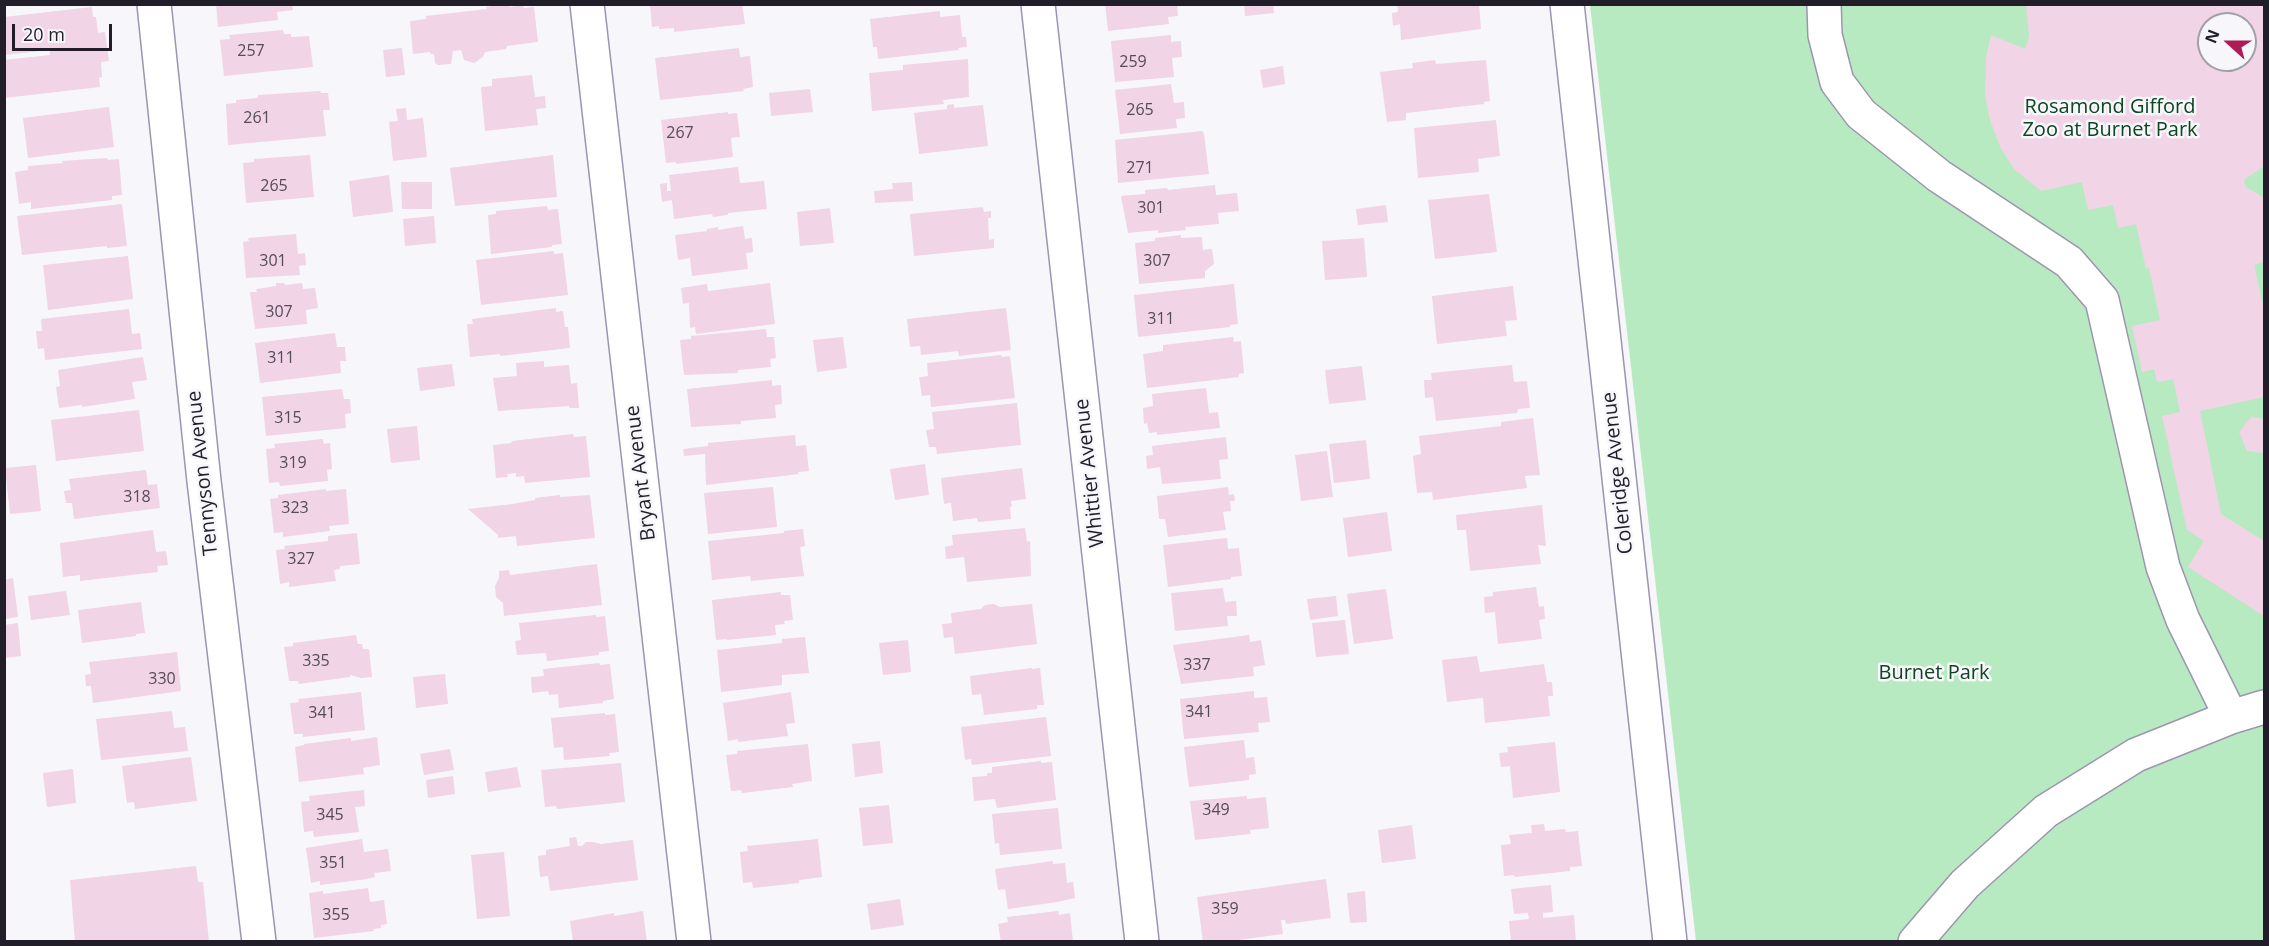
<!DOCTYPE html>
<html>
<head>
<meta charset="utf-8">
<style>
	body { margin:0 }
	#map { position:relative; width:2269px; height:946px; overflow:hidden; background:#f7f6fb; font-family:"Open Sans",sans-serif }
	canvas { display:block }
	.frame { position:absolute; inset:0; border:6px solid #211e29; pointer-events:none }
	.north { position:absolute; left:2197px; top:12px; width:60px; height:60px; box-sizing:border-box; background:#f7f6fb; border:2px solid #a1a0a7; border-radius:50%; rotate:291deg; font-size:16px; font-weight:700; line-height:24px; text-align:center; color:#211e29 }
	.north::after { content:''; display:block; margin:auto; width:21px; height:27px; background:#ac1d58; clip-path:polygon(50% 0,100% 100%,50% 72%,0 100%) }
	.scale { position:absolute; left:12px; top:24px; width:100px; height:27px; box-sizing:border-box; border:3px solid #211e29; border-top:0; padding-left:8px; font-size:18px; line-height:21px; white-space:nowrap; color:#211e29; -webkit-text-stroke:4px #f7f6fb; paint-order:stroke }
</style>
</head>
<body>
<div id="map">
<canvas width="2269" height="946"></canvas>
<div class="frame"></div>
<div class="north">N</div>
<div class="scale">20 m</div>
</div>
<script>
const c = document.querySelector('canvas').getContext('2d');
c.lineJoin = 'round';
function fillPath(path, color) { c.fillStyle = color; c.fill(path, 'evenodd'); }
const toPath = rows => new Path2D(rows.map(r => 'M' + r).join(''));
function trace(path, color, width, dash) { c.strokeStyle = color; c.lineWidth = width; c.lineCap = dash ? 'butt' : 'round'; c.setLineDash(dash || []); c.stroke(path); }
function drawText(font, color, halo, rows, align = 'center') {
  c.font = font + ' "Open Sans",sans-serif'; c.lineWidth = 5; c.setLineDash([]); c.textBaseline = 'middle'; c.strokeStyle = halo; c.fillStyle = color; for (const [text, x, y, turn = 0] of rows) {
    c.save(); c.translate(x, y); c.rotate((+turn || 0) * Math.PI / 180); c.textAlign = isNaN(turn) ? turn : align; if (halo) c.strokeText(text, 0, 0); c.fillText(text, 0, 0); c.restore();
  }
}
fillPath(toPath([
	[1590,5,2264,5,2264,941,1696,941],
	[2209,24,2245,24,2245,60,2209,60]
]), '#b8eac1');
fillPath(toPath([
	[216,4,292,4,293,10,277,12,278,20,218,27],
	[503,4,509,4,510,7,523,5,524,8,534,7,538,42,507,46,506,49,485,52,483,57,474,63,464,60,461,50,453,51,451,64,438,65,435,63,434,54,431,54,430,52,413,54,410,21,426,19,426,16,487,9,486,7],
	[650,4,742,4,745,24,674,32,674,28,659,29,659,26,652,27],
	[1105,4,1177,4,1178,16,1168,17,1169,24,1108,31],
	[1244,4,1273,4,1274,13,1245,16],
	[1397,4,1479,4,1481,29,1401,40,1400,24,1393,26,1392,13,1398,12],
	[2026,4,2264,4,2264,166,2244,180,2246,187,2264,198,2264,262,2254,265,2264,309,2264,397,2200,411,2221,514,2264,541,2264,616,2188,567,2204,541,2187,530,2162,416,2180,412,2173,379,2157,382,2154,369,2142,372,2132,326,2160,320,2149,268,2146,269,2136,224,2118,228,2113,205,2088,210,2082,182,2041,191,2015,170,2001,149,1990,120,1985,95,1986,57,1991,35,2025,49,2029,36],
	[2209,24,2245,24,2245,60,2209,60],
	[92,7,93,17,96,17,98,33,105,32,109,61,101,62,102,77,99,78,100,87,4,98,4,60,50,55,50,50,4,55,4,17],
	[940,11,940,17,960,15,962,37,966,37,967,47,958,48,959,50,878,59,877,47,873,47,870,19],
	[283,30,284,34,291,34,291,37,309,36,313,67,224,76,220,40,230,39,229,35],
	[1171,35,1171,42,1181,41,1182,57,1172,58,1174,77,1115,82,1111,41],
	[402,48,405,75,386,77,383,50],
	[739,48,740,57,750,56,753,87,743,89,744,91,660,100,655,58],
	[968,59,969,97,943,100,944,104,872,111,869,73,903,70,903,65],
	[1435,60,1436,64,1486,60,1490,101,1484,102,1484,104,1406,113,1406,120,1387,122,1380,72,1413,68,1412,63],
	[1283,66,1285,84,1263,88,1260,70],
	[532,75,535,97,545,96,546,108,536,109,538,125,485,131,481,87,492,86,492,79],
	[1171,84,1174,103,1184,102,1185,118,1176,119,1177,128,1120,134,1115,90],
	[810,89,813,112,771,116,769,93],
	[320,91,321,93,328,93,330,110,323,110,326,136,228,145,226,104,236,103,236,100,258,98,258,95],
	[954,104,954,108,983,105,988,146,919,154,914,113,947,109,947,105],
	[109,107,114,147,28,158,23,118],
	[406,108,407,120,423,118,427,157,393,161,389,122,398,121,396,109],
	[728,112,728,114,737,113,740,137,731,138,733,157,676,164,676,162,666,163,661,120],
	[1496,120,1500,156,1478,159,1479,172,1418,178,1414,128],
	[1202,131,1204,134,1209,174,1118,183,1115,140],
	[310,155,314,197,246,203,243,163,254,162,254,159],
	[553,155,557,197,455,206,450,168],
	[107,158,108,160,119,159,122,195,112,196,112,200,31,209,31,202,19,204,15,172,28,170,28,166,63,163,62,161],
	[738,167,740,183,764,181,767,209,728,213,728,215,713,217,712,214,674,219,672,200,662,202,660,184,667,183,667,191,671,191,669,175],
	[389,175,393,212,353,217,349,181],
	[401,182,432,182,432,209,402,209],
	[912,182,913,201,875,203,874,191,893,189,892,183],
	[1215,185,1216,195,1237,193,1239,211,1218,213,1219,224,1185,227,1186,230,1158,233,1158,230,1128,233,1121,196,1145,194,1145,190,1167,188,1168,190],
	[1489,194,1497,252,1435,259,1428,200],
	[122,204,127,246,107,248,107,246,22,255,17,216],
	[1386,205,1388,222,1358,225,1356,209],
	[547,206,548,210,558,209,562,244,552,245,552,247,491,254,488,215,496,214,496,211],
	[983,207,984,212,991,211,991,218,988,218,989,240,994,239,994,248,914,256,910,214],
	[830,208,834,243,800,246,797,212],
	[434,216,436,243,405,246,403,219],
	[743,226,745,239,752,238,753,252,746,253,748,269,692,276,690,258,678,260,675,235,707,231,707,229,718,227,718,230],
	[296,234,298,254,305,253,306,265,299,266,300,275,246,278,243,242,249,241,248,238],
	[1181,235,1181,238,1202,237,1203,250,1212,249,1214,264,1205,271,1205,278,1139,284,1135,243,1155,241,1155,238],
	[1364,238,1367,277,1325,280,1322,241],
	[554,251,554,254,563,253,568,295,481,305,476,260],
	[128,256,133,299,48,310,43,265],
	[276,283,284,283,285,285,302,283,303,289,315,288,318,308,306,310,307,324,255,329,250,292,257,292,256,289,276,286],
	[770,283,775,324,696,334,695,327,690,328,689,303,683,304,681,288,707,284,708,291],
	[1234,284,1238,324,1230,325,1230,327,1138,337,1134,295],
	[1513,286,1517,320,1505,321,1507,336,1437,344,1432,296],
	[556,308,556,312,563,311,565,327,568,327,570,348,500,356,500,354,470,357,467,324,473,324,472,319],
	[1006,308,1011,350,959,356,958,351,921,355,920,346,910,347,907,319],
	[129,309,132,334,140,333,142,349,45,360,44,348,38,349,36,331,42,331,41,319],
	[766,329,767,337,774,337,776,358,770,359,771,367,738,370,738,373,684,375,680,340,691,339,691,336],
	[335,333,337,347,345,347,346,361,340,361,341,373,260,383,255,343],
	[843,337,847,368,817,372,813,340],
	[1233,337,1234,342,1241,341,1244,373,1239,374,1239,377,1147,388,1143,354,1163,351,1163,345],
	[1001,355,1002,357,1010,356,1015,398,931,407,930,395,922,396,919,377,928,376,927,363],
	[143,357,147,380,132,382,135,399,82,407,82,405,59,408,56,387,60,386,58,370],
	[544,361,544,367,569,365,571,384,577,383,579,408,569,408,569,406,498,411,493,378,517,376,516,363],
	[452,364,455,386,420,391,417,368],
	[1512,365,1514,382,1527,381,1530,408,1518,409,1517,413,1436,421,1433,397,1425,398,1424,380,1432,380,1431,373],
	[1362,366,1366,400,1329,404,1325,370],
	[772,380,772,386,781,385,782,404,775,405,776,418,741,421,741,424,691,427,687,389],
	[1206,388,1209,413,1218,412,1220,428,1157,435,1157,432,1149,433,1147,423,1144,424,1143,408,1153,406,1152,394],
	[342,389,344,399,350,399,351,413,345,414,346,428,266,436,262,397],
	[1017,403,1021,445,937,454,936,447,929,447,926,430,934,429,932,412],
	[139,410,144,451,56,461,51,420],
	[2251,417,2264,419,2264,453,2247,451,2239,432],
	[1533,418,1540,475,1525,476,1527,488,1433,500,1432,492,1417,493,1413,456,1421,454,1419,436,1501,426,1501,422],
	[417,426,420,460,391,463,387,429],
	[573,434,574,437,586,436,590,477,525,483,524,476,516,477,516,473,507,474,508,477,496,478,493,445,511,443,512,441],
	[795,435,796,446,806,445,809,471,798,472,799,474,706,485,705,454,684,456,683,449,708,446,708,443],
	[1226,437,1228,459,1219,460,1221,479,1162,484,1160,467,1147,469,1146,456,1153,455,1152,446],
	[323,439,324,444,330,443,332,469,327,470,328,481,280,486,279,482,269,483,266,449,275,448,274,444],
	[1366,440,1370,479,1334,483,1329,444],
	[1327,451,1333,497,1301,501,1295,455],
	[925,464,929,495,895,500,890,469],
	[36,465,41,511,10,514,5,468],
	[1022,468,1026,499,1011,501,1012,506,1010,507,1011,519,978,522,977,518,953,521,951,503,944,504,941,478],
	[146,470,148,485,157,484,160,508,74,519,72,503,66,503,64,491,71,490,69,479],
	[773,487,777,527,708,534,704,493],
	[1228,487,1229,495,1234,494,1235,501,1230,501,1231,511,1223,512,1226,530,1168,537,1165,519,1159,519,1157,496],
	[326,489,326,491,346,489,349,524,329,526,330,531,283,537,283,532,274,533,270,499,278,498,278,495],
	[560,495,560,497,590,495,595,538,517,546,516,536,498,538,498,535,468,509,512,504,535,500,535,498],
	[1542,505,1546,546,1538,545,1541,564,1470,571,1466,530,1457,530,1456,515],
	[1387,512,1392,551,1348,557,1343,518],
	[1025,528,1027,542,1030,541,1031,576,967,582,964,557,946,559,945,547,953,545,952,535],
	[803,529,805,546,800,547,804,576,751,581,750,576,712,580,708,541,784,533,784,531],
	[153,530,156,552,166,551,168,565,157,566,158,572,80,581,80,575,63,577,60,543],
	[357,533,360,564,340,566,340,569,334,570,336,581,289,587,289,582,280,584,276,550,285,549,284,546,328,541,328,536],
	[1227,538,1228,549,1239,548,1242,576,1231,577,1231,579,1168,587,1163,545],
	[597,564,602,605,504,616,503,603,496,597,495,586,499,578,499,571,509,570,510,575],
	[13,578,18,617,4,619,4,580],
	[1536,587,1539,607,1544,606,1545,619,1539,620,1542,639,1498,644,1495,612,1485,613,1484,597,1493,596,1493,592],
	[1223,588,1225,602,1236,601,1237,616,1227,616,1228,626,1175,631,1171,593],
	[1386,589,1393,639,1354,644,1347,594],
	[66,591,70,615,31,620,28,596],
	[781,592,781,595,790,595,793,620,784,621,785,624,775,625,776,635,727,640,726,639,716,640,712,600],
	[1336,596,1338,616,1310,620,1307,599],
	[141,602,145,633,136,634,136,636,82,643,78,610],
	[994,604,1000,607,1032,604,1037,644,955,654,953,637,944,638,942,624,952,623,951,613,981,609,985,605],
	[596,615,596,617,605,616,609,651,599,652,599,655,547,661,546,653,517,655,515,641,521,640,519,623],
	[1345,620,1349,654,1316,657,1312,623],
	[18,623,21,656,4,658,4,625],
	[356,635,358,644,362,644,363,649,369,649,372,677,361,678,350,675,350,677,299,684,298,681,289,681,284,647,293,646,293,643],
	[1249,635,1250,642,1261,640,1265,665,1253,667,1254,676,1181,684,1173,645],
	[805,637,809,673,782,675,782,685,721,692,717,650,782,643,782,639],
	[908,640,911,672,883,675,879,643],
	[177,652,181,691,93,703,91,686,86,686,85,675,91,674,89,662],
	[1477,656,1480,672,1544,664,1547,682,1552,682,1553,696,1548,696,1550,716,1485,723,1483,698,1447,702,1442,660],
	[599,663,600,665,610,664,614,699,603,701,603,703,559,708,558,694,549,695,548,691,532,693,531,677,544,676,543,669],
	[1032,668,1032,669,1040,668,1044,705,1037,705,1037,709,984,715,981,694,972,695,970,676],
	[445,674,448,704,416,708,413,677],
	[1254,691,1254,698,1267,697,1270,722,1258,723,1259,732,1184,739,1180,699],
	[361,692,365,730,303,737,303,734,294,734,290,703,299,702,298,699],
	[791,692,795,723,786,724,788,736,738,742,738,739,728,741,723,703],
	[172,711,174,728,185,727,188,751,101,760,96,719],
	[605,713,605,715,615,714,619,752,609,753,610,756,564,760,563,747,554,748,551,718],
	[1046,717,1051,756,972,765,971,759,965,760,961,727],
	[377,737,380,765,363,768,364,774,299,782,295,747,304,745,304,744,351,738,351,741],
	[1244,740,1246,758,1254,757,1256,774,1249,775,1249,780,1189,787,1184,747],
	[880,741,883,773,855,777,852,744],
	[1555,742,1560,792,1513,798,1510,766,1501,767,1499,753,1508,752,1507,747],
	[808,744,812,781,792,784,793,787,742,793,741,790,731,791,726,755,737,754,737,751],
	[450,749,454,770,424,775,420,754],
	[191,757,197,801,135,809,134,802,127,803,122,766],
	[1041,761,1041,763,1052,762,1056,800,997,808,995,799,974,801,972,777,987,776,987,773,992,773,992,767],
	[621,763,625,802,557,809,556,806,545,807,541,770],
	[517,767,521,787,488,792,485,772],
	[73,769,76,803,47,807,43,773],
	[453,776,455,794,428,798,426,780],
	[364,790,365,806,355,807,359,832,314,837,313,831,304,832,301,802,310,801,309,796],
	[1247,796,1247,799,1266,797,1269,828,1250,830,1251,834,1195,840,1190,801],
	[889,805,893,843,863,846,859,808],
	[1058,808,1062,849,1000,855,999,843,995,844,992,814],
	[1544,824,1545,831,1565,829,1566,832,1578,831,1582,866,1570,867,1570,871,1515,877,1514,875,1504,876,1501,845,1511,844,1509,835,1532,833,1531,825],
	[1412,825,1416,859,1382,863,1378,830],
	[576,837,578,846,582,846,586,842,593,842,601,844,633,840,638,880,550,891,548,876,540,877,538,856,546,855,546,850,570,846,569,838],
	[362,839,364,852,388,849,391,871,374,873,375,877,367,879,320,885,320,881,311,883,306,848],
	[818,839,822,877,799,880,799,883,753,888,752,882,743,883,740,852,748,851,747,846],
	[504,852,510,916,477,919,471,855],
	[1053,861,1053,864,1065,863,1067,883,1073,882,1075,898,1057,902,1008,909,1005,889,998,890,995,869],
	[196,866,198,882,203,882,209,942,75,942,70,880],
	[1326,879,1331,918,1286,924,1285,920,1281,920,1283,934,1223,942,1203,942,1197,897],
	[1551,885,1553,912,1543,913,1543,918,1574,915,1576,942,1511,942,1509,921,1529,919,1528,913,1514,914,1511,889],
	[368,888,370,902,384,900,387,924,381,925,381,928,373,929,374,931,314,938,309,893,323,891,323,894],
	[1365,891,1367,922,1350,923,1347,893],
	[900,899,904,925,871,930,867,904],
	[643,911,647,942,573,942,570,921,614,913,614,916],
	[1058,911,1059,915,1070,913,1073,942,1001,942,998,924,1008,922,1007,917]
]), '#f1d4e6');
const minor = toPath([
	[154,4,204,481,259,942],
	[587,4,694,942],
	[1038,4,1142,942],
	[1567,4,1670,942],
	[1824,4,1825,35,1837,82,1861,114,1939,176,2069,262,2102,300,2163,567,2183,620,2231,717],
	[1915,942,1965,884,2046,811,2136,755,2231,717,2264,707]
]);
trace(minor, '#9d95b0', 36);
trace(minor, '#fff', 33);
drawText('16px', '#554c58', null, [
	["257",251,51],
	["259",1133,62],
	["265",1140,110],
	["261",257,118],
	["267",680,133],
	["271",1140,168],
	["265",274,186],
	["301",1151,208],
	["301",273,261],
	["307",1157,261],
	["307",279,312],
	["311",1161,319],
	["311",281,358],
	["315",288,418],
	["319",293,463],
	["318",137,497],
	["323",295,508],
	["327",301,559],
	["335",316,661],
	["337",1197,665],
	["330",162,679],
	["341",1199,712],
	["341",322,713],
	["349",1216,810],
	["345",330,815],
	["351",333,863],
	["359",1225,909],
	["355",336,915]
]);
drawText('20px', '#0d4620', '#f7f6fb', [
	["Rosamond Gifford",2110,107],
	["Zoo at Burnet Park",2110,130],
	["Burnet Park",1934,673]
]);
drawText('20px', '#211e29', '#f7f6fb', [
	["Tennyson Avenue",203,473,-96],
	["Bryant Avenue",641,473,-97],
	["Whittier Avenue",1090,473,-96],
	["Coleridge Avenue",1618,473,-96]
]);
</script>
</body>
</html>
